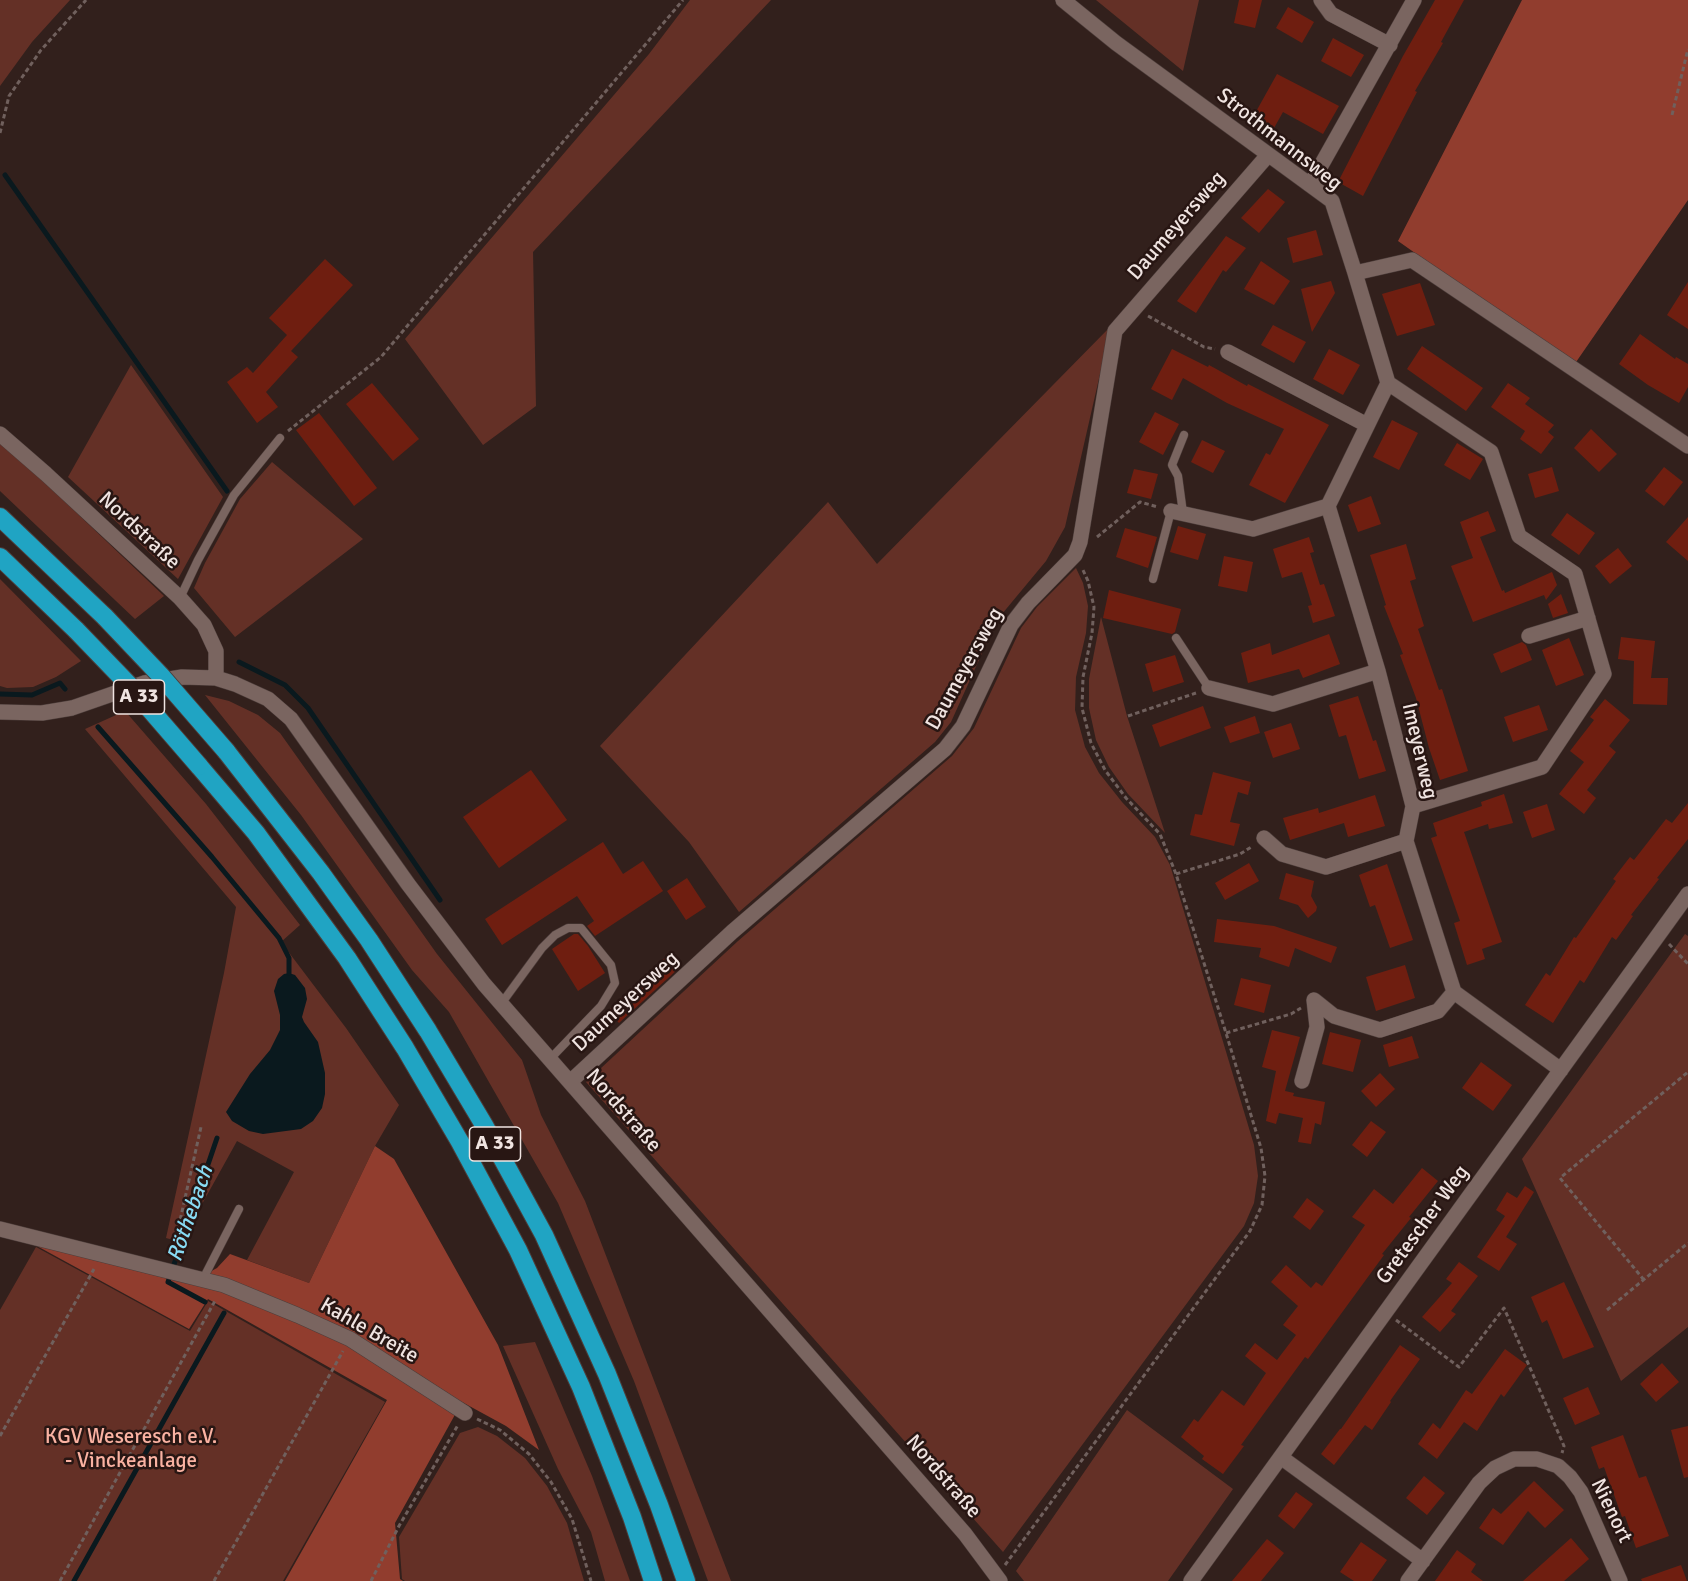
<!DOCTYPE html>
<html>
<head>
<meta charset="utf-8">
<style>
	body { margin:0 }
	canvas { display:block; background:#32201c }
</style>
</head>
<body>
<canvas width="1688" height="1581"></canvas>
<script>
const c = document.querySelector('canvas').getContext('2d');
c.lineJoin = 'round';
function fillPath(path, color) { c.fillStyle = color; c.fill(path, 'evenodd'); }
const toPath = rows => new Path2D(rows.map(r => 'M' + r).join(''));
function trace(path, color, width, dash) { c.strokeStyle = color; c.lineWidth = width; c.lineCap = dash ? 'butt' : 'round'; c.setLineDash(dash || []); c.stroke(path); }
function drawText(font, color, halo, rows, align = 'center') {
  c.font = font + ' Signika,sans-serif'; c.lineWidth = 5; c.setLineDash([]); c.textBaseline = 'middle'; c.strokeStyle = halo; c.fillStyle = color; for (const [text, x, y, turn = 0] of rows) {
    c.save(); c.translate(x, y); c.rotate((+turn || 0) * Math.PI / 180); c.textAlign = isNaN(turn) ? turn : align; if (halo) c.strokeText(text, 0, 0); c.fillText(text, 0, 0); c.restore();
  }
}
fillPath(toPath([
	[0,0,70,0,32,42,0,86],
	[690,0,771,0,533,252,536,406,483,445,405,339,649,54],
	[1096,0,1199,0,1183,71],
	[1111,326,1065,527,1046,561,997,620,951,722,935,742,739,912,689,842,600,746,828,502,877,564],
	[131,365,223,497,178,579,68,477],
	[0,444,41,479,164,596,135,619,0,491],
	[272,462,363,539,235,637,194,588,205,563,240,499],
	[1076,568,1083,583,1088,606,1086,633,1076,677,1075,710,1085,747,1099,773,1122,802,1155,837,1170,865,1254,1145,1258,1176,1254,1203,1244,1226,1003,1552,586,1082,738,941,952,756,974,728,1021,628,1037,607],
	[0,579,81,661,56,677,33,687,7,688,0,686],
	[1101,617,1127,716,1165,833,1128,794,1109,767,1096,740,1089,708,1089,679],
	[205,695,229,701,258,715,280,733,437,954,522,1060,541,1115,585,1201,731,1581,708,1581,634,1381,558,1203,449,1012,412,970,301,815],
	[125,711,206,804,300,925,281,942,346,1028,399,1105,375,1146,309,1283,247,1260,294,1172,237,1141,181,1242,166,1238,224,973,236,907,85,729],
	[1685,934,1688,936,1688,1327,1621,1381,1522,1159],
	[36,1247,190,1331,208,1301,385,1402,283,1581,0,1581,0,1310],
	[535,1342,592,1476,630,1581,605,1581,591,1532,558,1469,503,1346],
	[1127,1410,1233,1489,1168,1581,1024,1581,1016,1571],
	[478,1427,497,1436,525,1458,547,1486,567,1523,584,1581,405,1581,402,1579,399,1537,460,1433]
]), '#643026');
fillPath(toPath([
	[1522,0,1688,0,1688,200,1574,365,1398,241],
	[375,1146,394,1159,498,1345,539,1450,506,1426,462,1402,395,1523,400,1579,403,1581,285,1581,387,1400,208,1299,189,1329,37,1246,191,1282,217,1268,230,1254,309,1283]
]), '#913d2e');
fillPath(toPath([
	[289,973,295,975,305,988,307,999,302,1017,304,1022,318,1042,325,1073,325,1094,322,1108,313,1121,301,1129,263,1134,249,1131,232,1121,226,1112,250,1074,270,1050,280,1030,280,1015,274,991,278,979,284,974]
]), '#0a191e');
trace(toPath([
	[5,175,227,491],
	[239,662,285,685,308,708,440,900],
	[0,694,32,695,60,683,65,689],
	[98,727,212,857,279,938,289,958,289,973],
	[205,1302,168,1282,217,1138],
	[74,1581,224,1313]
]), '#0a191e', 5);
fillPath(toPath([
	[1239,0,1262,0,1255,28,1234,23],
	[1435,0,1464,0,1441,42,1443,43,1415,91,1417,92,1363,196,1338,182,1403,56],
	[1288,7,1314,22,1302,43,1276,28],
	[1333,38,1364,55,1351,77,1321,61],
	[1277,74,1339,106,1323,134,1283,112,1274,128,1253,117],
	[1268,189,1285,202,1259,233,1241,218],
	[1316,230,1323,255,1293,263,1287,238],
	[1226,236,1246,248,1226,272,1223,270,1196,313,1177,301],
	[325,259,353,285,291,351,298,357,266,392,278,407,257,423,227,382,247,367,253,373,287,335,269,318],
	[1261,261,1290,281,1274,305,1244,289],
	[1331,281,1335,293,1312,332,1301,289],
	[1688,282,1688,329,1667,315],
	[1420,283,1435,325,1397,336,1382,294],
	[1273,325,1306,342,1294,363,1261,345],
	[1640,334,1675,359,1676,357,1688,364,1688,387,1679,403,1648,385,1619,364],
	[1422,346,1483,388,1466,411,1407,369],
	[1172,349,1208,367,1209,365,1247,386,1248,384,1329,425,1285,503,1249,485,1266,453,1270,455,1284,429,1227,403,1183,378,1172,400,1151,389],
	[1329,349,1360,365,1343,395,1313,379],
	[372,383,419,439,393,461,346,404],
	[1508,383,1530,398,1525,404,1554,425,1548,432,1554,437,1541,454,1520,439,1525,431,1491,407],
	[1155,412,1179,424,1163,455,1139,442],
	[319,413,377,488,354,506,296,430],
	[1392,420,1418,433,1399,470,1373,457],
	[1591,429,1617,454,1599,472,1574,448],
	[1202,440,1225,451,1213,473,1191,462],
	[1457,443,1483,459,1470,480,1444,465],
	[1552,467,1559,491,1535,498,1528,474],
	[1664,467,1683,482,1664,506,1645,491],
	[1134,469,1158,474,1151,499,1127,493],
	[1371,496,1381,524,1358,532,1348,505],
	[1488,511,1496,531,1480,537,1502,591,1504,590,1505,593,1552,572,1557,585,1546,600,1544,595,1473,622,1451,566,1473,558,1460,522],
	[1567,513,1595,533,1579,555,1551,535],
	[1688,517,1688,561,1666,542],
	[1178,526,1206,534,1198,560,1170,552],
	[1125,528,1157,537,1148,568,1116,557],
	[1309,537,1314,552,1310,553,1320,585,1324,584,1335,616,1313,623,1308,606,1312,605,1302,572,1282,578,1273,549],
	[1406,544,1416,579,1410,581,1424,626,1418,629,1439,690,1442,689,1468,771,1440,780,1429,748,1416,698,1400,655,1403,654,1384,606,1386,605,1370,555],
	[1618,548,1632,566,1610,584,1595,566],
	[1224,556,1253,562,1247,592,1218,586],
	[1109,590,1181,609,1175,632,1172,634,1103,618],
	[1561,594,1568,613,1553,618,1548,604],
	[1329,634,1340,664,1303,678,1299,669,1248,683,1241,653,1270,643,1272,655],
	[1621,637,1655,641,1651,678,1668,678,1667,705,1633,704,1634,661,1618,659],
	[1569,638,1584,675,1556,686,1542,650],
	[1522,642,1526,645,1532,660,1501,673,1493,654],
	[1175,655,1184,682,1153,692,1145,664],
	[1358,696,1373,741,1376,740,1386,771,1359,779,1346,735,1339,737,1329,705],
	[1605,699,1630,720,1609,746,1616,752,1587,790,1596,798,1584,814,1559,794,1584,762,1570,751,1594,720,1590,717],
	[1539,705,1548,730,1513,742,1504,717],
	[1203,706,1211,728,1160,747,1152,725],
	[1255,716,1260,733,1230,743,1224,727],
	[1291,723,1300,749,1273,758,1264,732],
	[531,770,567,820,499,868,463,817],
	[1213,772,1251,782,1248,795,1238,792,1230,822,1240,824,1234,846,1190,835,1195,814,1202,815],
	[1504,794,1513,823,1489,829,1488,824,1464,832,1502,942,1482,949,1485,959,1467,965,1454,923,1460,921,1431,838,1437,836,1433,823,1482,806,1481,802],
	[1375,795,1385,826,1348,837,1344,823,1290,840,1283,818,1318,808,1319,813],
	[1688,803,1688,839,1657,878,1659,879,1631,915,1633,916,1616,940,1612,937,1584,983,1580,980,1553,1023,1525,1005,1546,973,1550,976,1574,937,1576,938,1616,881,1613,879,1630,857,1634,860,1666,819,1672,823],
	[1547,804,1555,830,1532,838,1523,812],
	[603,842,623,874,643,861,663,891,595,936,587,926,594,921,577,896,502,945,485,919],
	[1249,863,1259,881,1225,900,1215,883],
	[1387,864,1413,940,1390,948,1375,905,1370,907,1359,875],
	[1286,873,1314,881,1311,896,1317,907,1316,911,1308,918,1298,905,1279,899],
	[687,878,706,907,686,920,667,891],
	[1217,919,1274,926,1337,947,1331,963,1295,948,1289,967,1259,957,1261,948,1214,942],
	[574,934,578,934,588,946,605,973,578,991,552,949],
	[667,956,679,968,619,1023,608,1011],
	[1405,965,1415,998,1376,1011,1366,977],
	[1241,978,1271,985,1264,1013,1234,1005],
	[1272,1030,1300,1037,1285,1091,1294,1093,1293,1096,1325,1102,1321,1125,1315,1123,1311,1144,1298,1142,1303,1118,1279,1113,1276,1124,1266,1121,1276,1071,1262,1067],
	[1330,1032,1361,1040,1353,1072,1322,1064],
	[1412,1036,1419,1058,1389,1067,1383,1045],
	[1481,1062,1512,1085,1493,1111,1462,1088],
	[1380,1073,1395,1089,1376,1107,1361,1091],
	[1371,1121,1386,1132,1367,1157,1352,1145],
	[1422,1168,1438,1181,1409,1217,1411,1218,1382,1254,1384,1255,1308,1359,1305,1357,1241,1445,1244,1446,1223,1474,1202,1459,1204,1456,1181,1437,1194,1419,1198,1422,1222,1390,1244,1406,1266,1373,1245,1356,1255,1343,1277,1360,1296,1335,1283,1325,1298,1306,1271,1282,1286,1265,1311,1288,1316,1282,1322,1286,1365,1225,1352,1217,1374,1189,1393,1204],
	[1525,1186,1534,1192,1506,1237,1517,1244,1499,1271,1477,1257,1505,1216,1496,1210,1507,1192,1517,1198],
	[1307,1198,1324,1211,1310,1230,1293,1217],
	[1459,1262,1478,1276,1451,1311,1456,1314,1440,1332,1422,1317,1452,1283,1446,1279],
	[1564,1282,1594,1347,1563,1359,1547,1320,1542,1323,1531,1297],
	[1400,1345,1420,1359,1390,1401,1391,1402,1372,1430,1365,1425,1334,1465,1321,1454,1340,1429,1341,1429],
	[1505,1349,1527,1365,1504,1397,1501,1394,1477,1431,1464,1422,1437,1459,1418,1444,1433,1423,1440,1429,1466,1390,1472,1394],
	[1662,1363,1679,1382,1656,1402,1640,1384],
	[1588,1387,1600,1414,1575,1425,1563,1398],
	[1688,1426,1688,1477,1684,1478,1671,1430],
	[1623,1435,1639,1478,1646,1476,1669,1536,1636,1548,1625,1516,1622,1517,1604,1467,1599,1469,1591,1447],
	[1424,1476,1445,1493,1427,1515,1406,1498],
	[1534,1481,1564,1510,1545,1528,1528,1511,1503,1545,1479,1528,1493,1508,1501,1514],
	[1296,1492,1313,1504,1294,1529,1278,1516],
	[1571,1538,1589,1559,1564,1581,1523,1581],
	[1267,1539,1284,1553,1261,1581,1232,1581],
	[1361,1542,1387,1560,1372,1581,1354,1581,1340,1572],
	[1457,1550,1476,1564,1471,1572,1483,1581,1435,1581],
	[1681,1565,1687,1581,1642,1581,1641,1579]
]), '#6f1e10');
const service = toPath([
	[1183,513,1178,476,1172,465,1184,435],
	[1153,579,1171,511],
	[180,598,198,560,234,495,280,438],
	[1176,638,1209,688],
	[501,1004,542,948,555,935,568,928,581,928,611,965,615,983,601,1006,550,1059],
	[203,1279,239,1209]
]);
const minor = toPath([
	[1063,0,1116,43,1332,201,1355,273,1412,260,1688,446],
	[1321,0,1331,14,1390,45],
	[1310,185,1414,0],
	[1355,273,1388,383,1328,506,1378,671,1413,806,1406,841,1454,992,1561,1070],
	[1228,352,1367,425],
	[1388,383,1491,452,1519,536,1575,574,1604,674,1542,767,1413,806],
	[0,434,46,474,180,598,204,625,216,651,216,678],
	[1171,511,1253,529,1328,506],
	[1529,636,1588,618],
	[1209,688,1273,704,1378,671],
	[0,712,42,713,72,708,144,683,182,677,216,678,235,684,268,699,291,719,408,884,484,984,965,1534,1000,1581],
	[1264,838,1282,854,1326,867,1406,841],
	[1314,1000,1334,1016,1380,1030,1438,1011,1454,992],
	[1302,1081,1317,1027,1314,1000],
	[570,1082,732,932,945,749,963,726,1011,625,1028,603,1075,555,1080,542,1115,331,1268,155],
	[0,1229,224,1285,297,1315,350,1339,465,1413],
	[1282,1458,1423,1561],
	[1191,1581,1688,894],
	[1408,1581,1479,1483,1495,1468,1514,1459,1537,1459,1558,1466,1570,1477,1581,1492,1620,1581]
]);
const motorway = toPath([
	[0,517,105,617],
	[0,557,76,630],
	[226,751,321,873,369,940,428,1031,484,1125,544,1235,607,1374,659,1505,686,1581],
	[199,766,256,833,347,958,405,1048,460,1142,518,1250,581,1387,632,1517,653,1581]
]);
trace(service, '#4d3e3b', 9);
trace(minor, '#4d3e3b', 16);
trace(motorway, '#4d3e3b', 20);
trace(toPath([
	[1672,115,1688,49],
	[0,133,9,96,41,50,86,0],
	[1148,316,1204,347,1215,349],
	[288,431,381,357,683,0],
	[1097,537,1140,502,1158,507],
	[1128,716,1196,693],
	[1176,874,1240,854,1253,846],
	[1669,944,1688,964],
	[1226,1033,1291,1014,1301,1008],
	[172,1256,201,1127],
	[1644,1280,1560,1178,1688,1072],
	[1607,1310,1688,1243],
	[1396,1320,1459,1367,1504,1308,1564,1446,1562,1453],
	[477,1419,500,1430,529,1454,551,1482,572,1519,591,1581],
	[0,1436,94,1269],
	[1005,1565,1250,1231,1262,1205,1265,1176,1261,1148,1226,1033,1176,874,1160,834,1126,798,1105,770,1091,743,1082,708,1083,677,1092,633,1094,607,1088,581,1082,568],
	[60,1581,216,1299],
	[214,1581,343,1351],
	[371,1581,399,1526,458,1425]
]), '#70605d', 3, [4.5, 3]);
trace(service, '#7a6560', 8);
trace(minor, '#7a6560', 15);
trace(motorway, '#20a4c3', 18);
const motorwayBridge = toPath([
	[105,617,161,676,226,751],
	[76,630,129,685,199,766]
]);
trace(motorwayBridge, '#4d3e3b', 20, []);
trace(motorwayBridge, '#20a4c3', 18);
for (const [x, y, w] of [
	[139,697,51],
	[495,1144,51]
]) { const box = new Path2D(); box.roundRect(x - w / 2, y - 17, w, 34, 4.5); c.fillStyle = '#281613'; c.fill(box); trace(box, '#f0e4e1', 1.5); }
drawText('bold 20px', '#f0e4e1', null, [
	["A 33",139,697],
	["A 33",495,1144]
]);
drawText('21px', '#f0e4e1', '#281613', [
	["Strothmannsweg",1279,140,38],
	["Daumeyersweg",1177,226,-49],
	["Nordstraße",139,531,43],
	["Daumeyersweg",965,669,-61],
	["Imeyerweg",1419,751,77],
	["Daumeyersweg",626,1002,-43],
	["Nordstraße",623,1111,49],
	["Gretescher Weg",1423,1225,-54],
	["Kahle Breite",369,1331,30],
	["Nordstraße",943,1477,49],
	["Nienort",1611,1511,64]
]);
drawText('21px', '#fab2a2', '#281613', [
	["KGV Weseresch e.V.",131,1437],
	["- Vinckeanlage",131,1461]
]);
drawText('italic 22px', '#88dbf4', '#281613', [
	["Röthebach",191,1214,-71]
]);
</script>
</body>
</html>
